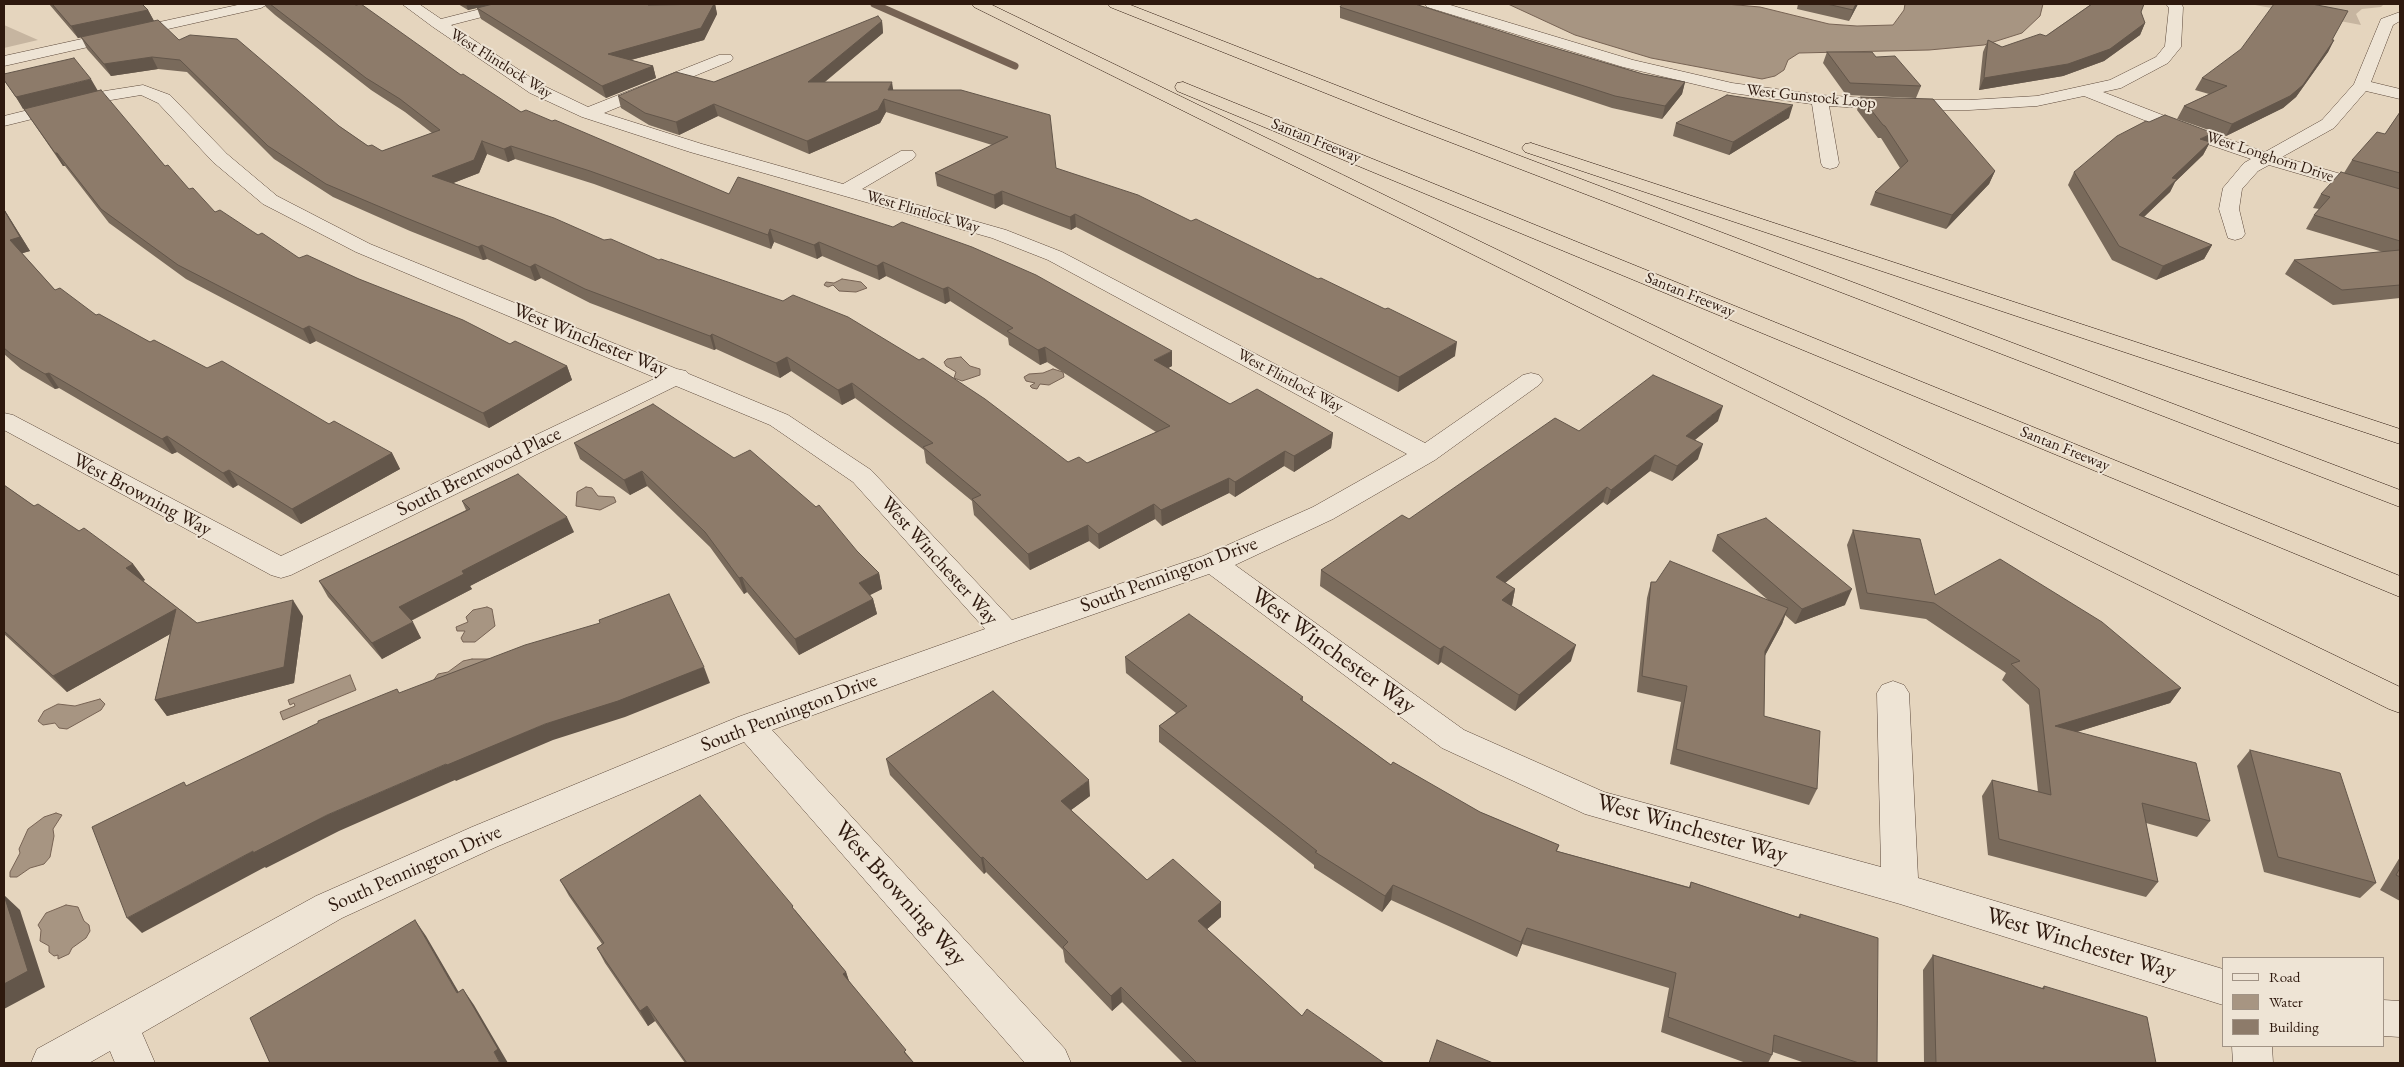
<!DOCTYPE html>
<html>
<head>
<meta charset="utf-8">
<style>
	body { margin:0 }
	#map { position:relative; width:2404px; height:1067px; overflow:hidden; background:#e5d5be; font-family:"EB Garamond",serif }
	canvas { display:block }
	.frame { position:absolute; inset:0; border:5px solid #2e190e; pointer-events:none }
	.legend { position:absolute; left:2222px; top:957px; width:162px; height:90px; box-sizing:border-box; background:#eee4d5; border:1px solid #a19385; margin:0; padding:6px 9px; list-style:none; font-size:15px; color:#2e190e }
	.legend li { display:flex; align-items:center; gap:10px; height:25px }
	.legend b { width:25px; border:1px solid #a19385 }
</style>
</head>
<body>
<div id="map">
<canvas width="2404" height="1067"></canvas>
<div class="frame"></div>
<ul class="legend">
<li><b style="height:6px;background:#eee4d5"></b>Road</li>
<li><b style="height:14px;background:#a79582"></b>Water</li>
<li><b style="height:14px;background:#8d7b6a"></b>Building</li>
</ul>
</div>
<script>
const c = document.querySelector('canvas').getContext('2d');
c.lineJoin = 'round';
function fillPath(path, color) { c.fillStyle = color; c.fill(path, 'evenodd'); }
const toPath = rows => new Path2D(rows.map(r => 'M' + r).join(''));
function trace(path, color, width, dash) { c.strokeStyle = color; c.lineWidth = width; c.lineCap = dash ? 'butt' : 'round'; c.setLineDash(dash || []); c.stroke(path); }
function drawText(font, color, halo, rows, align = 'center') {
  c.font = font + ' "EB Garamond",serif'; c.lineWidth = 4; c.setLineDash([]); c.textBaseline = 'middle'; c.strokeStyle = halo; c.fillStyle = color; for (const [text, x, y, turn = 0] of rows) {
    c.save(); c.translate(x, y); c.rotate((+turn || 0) * Math.PI / 180); c.textAlign = isNaN(turn) ? turn : align; if (halo) c.strokeText(text, 0, 0); c.fillText(text, 0, 0); c.restore();
  }
}
fillPath(toPath([
	[2250,4,2384,4,2381,7,2362,9,2356,14,2361,25],
	[4,25,38,40,4,48]
]), '#c6b5a0');
const water = toPath([
	[1508,4,1726,4,1760,7,1829,24,1857,26,1893,25,1904,10,1905,4,2043,4,2040,16,2022,33,1984,45,1929,50,1799,53,1788,60,1784,70,1775,76,1762,79,1651,58,1575,35,1508,4],
	[842,279,861,282,867,288,856,292,839,291,833,285,828,287,824,285,826,282,834,283,842,279],
	[961,357,970,366,980,369,980,375,962,381,954,378,956,372,946,366,944,362,947,359,961,357],
	[1053,369,1063,372,1064,377,1049,385,1040,384,1037,389,1032,388,1030,386,1035,383,1026,381,1024,377,1029,374,1043,373,1053,369],
	[586,487,592,488,598,496,614,497,616,502,600,510,576,506,577,492,586,487],
	[487,607,492,609,495,626,475,642,463,642,461,638,465,631,457,631,456,627,468,622,466,617,473,610,487,607],
	[472,659,490,659,433,681,438,674,448,672,463,661,472,659],
	[350,675,356,690,283,720,280,712,295,706,294,703,290,705,288,700,350,675],
	[100,699,105,704,101,710,67,729,59,728,55,723,43,725,38,721,44,711,58,704,75,706,100,699],
	[56,813,62,815,53,829,54,836,50,857,44,864,30,868,17,877,10,877,10,872,20,853,19,849,28,829,44,817,56,813],
	[66,905,78,907,84,921,89,925,90,931,86,938,72,948,69,954,58,959,58,955,54,956,49,952,49,946,40,941,41,930,38,925,46,913,66,905]
]);
fillPath(water, '#a79582');
trace(water, '#776354', 1);
trace(toPath([
	[874,4,1015,66]
]), '#776354', 7);
const minor = toPath([
	[242,4,268,4,261,8,4,66,4,56,242,4],
	[402,4,419,4,441,19,500,4,523,4,521,7,451,25,542,85,588,107,719,55,731,55,733,58,731,61,604,113,702,144,843,184,901,151,913,151,916,155,913,159,862,189,1006,230,1062,252,1425,443,1523,375,1531,373,1539,375,1543,380,1539,385,1435,460,1333,519,1235,565,1464,730,1604,792,1881,867,1877,693,1882,685,1893,681,1904,685,1909,693,1918,878,2223,969,2223,1005,1900,904,1585,814,1442,748,1209,574,1017,641,772,730,1065,1049,1071,1063,1025,1063,744,742,496,847,342,918,142,1033,155,1063,115,1063,110,1051,89,1063,31,1063,37,1049,316,896,472,827,738,717,985,629,853,482,770,425,676,386,291,575,281,578,271,575,4,430,4,413,13,415,281,556,656,378,356,252,263,204,213,162,158,103,141,95,105,101,4,126,4,116,105,91,143,85,170,95,227,154,277,196,370,244,677,369,686,371,689,374,788,415,871,470,1012,620,1203,556,1313,507,1407,454,1048,260,992,238,690,152,582,117,530,93,433,27,402,4],
	[1425,4,1447,4,1633,60,1732,83,1820,95,1897,100,1969,100,2037,96,2110,80,2156,57,2165,46,2169,8,2166,4,2181,4,2183,7,2181,47,2168,63,2121,88,2103,92,2196,128,2265,152,2322,120,2354,84,2381,19,2400,12,2400,21,2393,25,2371,82,2400,89,2400,99,2366,91,2334,128,2282,157,2400,191,2400,203,2269,165,2258,171,2242,189,2239,209,2245,234,2242,238,2235,240,2228,238,2219,209,2223,188,2244,163,2251,159,2184,136,2084,96,2037,106,1969,110,1897,110,1829,106,1839,163,1837,167,1830,169,1823,167,1821,163,1812,104,1732,93,1623,67,1427,7,1425,4],
	[2383,1000,2400,1001,2400,1037,2383,1036,2383,1000],
	[2232,1046,2272,1046,2273,1063,2233,1063,2232,1046]
]);
const motorway = toPath([
	[972,4,990,4,2400,687,2400,713,2389,709,974,7,972,4],
	[1108,4,1128,4,1415,116,2400,490,2400,507,1403,124,1110,7,1108,4],
	[1183,82,2400,576,2400,597,1177,91,1175,87,1177,83,1183,82],
	[1531,143,2400,429,2400,444,1525,152,1522,148,1525,144,1531,143]
]);
trace(minor, '#5c483a', 1);
trace(motorway, '#2e190e', 1);
fillPath(minor, '#eee4d5');
fillPath(motorway, '#e5d5be');
fillPath(toPath([
	[49,4,142,4,148,10,154,21,179,40,339,126,368,146,382,151,432,133,405,112,371,90,275,15,266,7,264,4,354,4,461,75,521,112,729,194,1172,366,1168,368,1230,404,1333,433,1331,448,1294,472,1284,466,1235,497,1229,493,1162,526,1155,519,1099,549,1089,541,1030,570,974,515,972,501,926,463,924,450,855,398,842,405,791,371,780,378,716,349,714,350,590,303,541,278,535,281,487,259,483,260,410,231,333,197,274,159,187,72,158,69,111,76,87,49,81,37,132,26,78,38],
	[487,154,508,162,515,159,594,184,771,249,774,242,817,259,822,256,879,280,886,276,945,304,950,301,1008,338,1009,345,1040,365,1047,362,1156,432,1087,463,1068,462,453,183,479,173],
	[458,4,715,4,717,14,704,40,631,60,653,66,656,78,606,98,481,19,477,8,468,10],
	[1798,4,1858,4,1849,21,1797,9],
	[2089,4,2144,4,2141,12,2145,23,2140,35,2104,61,2063,76,1979,90,1983,52,1988,40,2002,47,2046,36,2090,5],
	[1340,7,1538,43,1643,74,1685,82,1682,94,1662,119,1612,108,1340,18],
	[882,21,883,33,825,82,893,90,961,90,1056,168,1455,356,1398,392,1076,227,1071,230,1003,204,995,209,937,186,935,173,992,145,886,112,880,123,809,154,718,116,679,135,649,125,621,108,618,96,714,82],
	[2332,40,2334,40,2328,52,2296,97,2283,108,2226,136,2177,119,2184,106,2209,94,2195,90,2202,78],
	[1827,52,1876,57,1921,86,1916,98,1846,95,1823,63],
	[4,80,98,91,165,166,189,189,215,212,258,235,299,258,359,279,510,344,567,366,572,380,489,428,316,341,310,344,186,279,109,223,65,166,63,166],
	[1861,97,1995,171,1989,184,1946,229,1870,205,1875,192,1900,168,1881,138,1878,138,1857,110],
	[2400,112,2400,298,2333,305,2285,274,2294,260,2383,252,2306,229,2314,215,2319,209,2313,208,2321,194,2344,173,2352,160,2385,134],
	[1789,118,1729,155,1673,136,1676,123],
	[2208,142,2210,142,2203,155,2175,182,2170,192,2144,217,2212,245,2204,259,2156,280,2112,260,2068,185,2074,172],
	[4,209,30,251,22,253,55,290,96,315,150,342,329,424,392,453,400,469,301,524,238,485,233,488,177,452,172,454,59,388,55,389,21,369,4,354],
	[1718,421,1695,440,1698,459,1672,481,1650,471,1607,505,1603,502,1505,583,1515,589,1512,605,1511,606,1571,661,1515,711,1441,662,1438,665,1320,586,1321,570,1409,519,1579,431],
	[574,443,857,551,879,573,882,589,870,595,873,599,877,614,799,655,747,592,744,594,710,547,647,486,630,495,580,459],
	[4,485,34,506,79,531,133,564,145,580,143,581,197,623,303,616,294,683,167,716,155,700,170,634,67,692,4,634],
	[462,501,574,532,470,586,472,589,411,621,421,638,382,659,328,597,319,581,466,510],
	[1853,530,1935,595,2181,688,2170,703,2077,732,2210,821,2197,837,2146,823,2158,882,2146,897,1988,855,1982,796,1992,780,2038,792,2029,705,2002,680,2006,673,1926,619,1860,609,1847,545],
	[1717,535,1845,605,1795,624,1785,615,1782,624,1765,655,1764,716,1817,789,1809,805,1670,764,1681,702,1637,692,1647,598,1651,582,1768,600,1712,551],
	[1125,657,1303,697,1303,701,1391,765,1480,812,1559,845,1557,851,1689,887,1691,882,1798,917,1800,914,1877,1063,1805,1063,1773,1052,1772,1055,1768,1063,1746,1063,1661,1032,1669,988,1522,944,1517,957,1391,900,1382,912,1314,868,1314,865,1159,742,1159,726,1176,713,1126,673],
	[2250,750,2376,883,2360,898,2264,872,2237,766],
	[886,759,1090,796,1071,810,1147,880,1221,902,1221,917,1207,929,1302,1016,1384,1063,1183,1063,1122,1002,1112,1011,1065,962,1063,950,986,872,984,874,890,775],
	[2400,857,2400,901,2380,890],
	[560,880,795,910,846,972,849,981,914,1063,685,1063,655,1021,648,1026,605,963,597,948,602,944,569,896],
	[1933,955,2042,988,2044,986,2156,1063,1924,1063,1923,970]
]), '#796a5b');
fillPath(toPath([
	[466,4,493,4,468,10],
	[714,4,715,4,717,14,704,40,612,65,608,54],
	[1856,4,1858,4,1849,21,1853,10],
	[148,10,154,21,78,38,71,26],
	[882,21,883,33,810,94,808,82],
	[2145,23,2140,35,2104,61,2063,76,1979,90,1984,78],
	[2334,40,2328,52,2296,97,2283,108,2226,136,2232,124],
	[152,57,158,69,111,76,104,64],
	[653,66,656,78,606,98,602,86],
	[91,79,98,91,23,109,16,97],
	[892,82,894,95,890,102,888,90],
	[1685,82,1682,94,1662,119,1665,106],
	[884,99,886,112,880,123,809,154,807,141],
	[714,104,718,116,679,135,676,122],
	[1793,105,1789,118,1729,155,1733,142],
	[2213,133,2207,145,2210,142,2203,155,2175,182,2170,192,2132,228,2139,215,2172,178,2200,139],
	[482,141,487,154,479,173,438,189,432,176],
	[511,146,515,159,508,162,504,149],
	[55,153,57,153,65,166,63,166],
	[1995,171,1989,184,1946,229,1952,215],
	[1002,191,1003,204,995,209,994,195],
	[4,209,30,251,20,254,10,240],
	[1075,214,1076,227,1071,230,1070,217],
	[770,229,774,242,771,249,768,235],
	[819,242,822,256,817,259,814,245],
	[482,245,487,259,483,260,478,247],
	[2212,245,2204,259,2156,280,2163,266],
	[883,262,886,276,879,280,877,266],
	[535,264,541,278,535,281,530,267],
	[948,287,950,301,945,304,943,289],
	[309,326,316,341,310,344,303,329],
	[712,334,716,349,714,350,710,336],
	[1457,342,1455,356,1398,392,1399,377],
	[1045,347,1047,362,1040,365,1038,350],
	[1172,351,1172,366,1155,375,1154,360],
	[787,357,791,371,780,378,776,363],
	[567,366,572,380,489,428,483,413],
	[49,373,59,388,55,389,45,374],
	[852,383,855,398,842,405,838,390],
	[1723,406,1718,421,1681,451,1686,436],
	[1333,433,1331,448,1294,472,1294,456],
	[167,436,177,452,172,454,162,439],
	[1703,444,1698,459,1672,481,1677,466],
	[1285,451,1284,466,1235,497,1235,482],
	[392,453,400,469,301,524,292,509],
	[1655,455,1650,471,1607,505,1611,490],
	[229,470,238,485,233,488,223,473],
	[642,471,647,486,630,495,624,480],
	[1229,478,1229,493,1162,526,1161,510],
	[1607,487,1603,502,1493,593,1496,577],
	[1154,504,1155,519,1099,549,1098,534],
	[567,517,574,532,470,586,472,589,408,622,399,607,462,571],
	[1088,525,1089,541,1030,570,1028,554],
	[133,564,145,580,137,584,126,568],
	[879,573,882,589,862,599,859,583],
	[742,577,747,592,744,594,739,578],
	[1515,589,1512,605,1498,616,1502,600],
	[1852,589,1845,605,1795,624,1802,609],
	[873,599,877,614,799,655,795,639],
	[293,600,303,616,294,683,167,716,155,700],
	[1788,608,1782,624,1759,667,1765,651],
	[176,609,188,624,67,692,53,676],
	[413,622,421,638,382,659,372,643],
	[1576,645,1571,661,1515,711,1519,695],
	[1444,646,1441,662,1438,665,1440,649],
	[704,667,710,683,625,717,553,740,456,781,455,780,339,831,266,868,265,867,142,933,127,918,253,851,327,815,446,764,545,724],
	[2181,688,2170,703,2044,742,2055,726],
	[1089,780,1090,796,1063,816,1061,801],
	[983,857,986,872,984,874,981,858],
	[1393,885,1391,900,1382,912,1385,896],
	[4,895,20,910,45,987,4,1009],
	[1221,902,1221,917,1198,937,1198,921],
	[415,920,426,936,468,1008,457,993],
	[1527,928,1522,944,1517,957,1521,942],
	[846,972,851,987,843,974],
	[1121,987,1122,1002,1112,1011,1111,996],
	[463,989,474,1005,508,1063,500,1063,494,1052],
	[647,1006,655,1021,648,1026,640,1011]
]), '#63564a');
const building = toPath([
	[52,4,142,4,148,10,71,26,52,4],
	[270,4,354,4,356,5,361,4,461,75,463,74,521,112,526,110,552,121,555,120,729,194,738,177,893,227,902,222,972,247,1036,275,1172,351,1154,360,1230,404,1257,389,1333,433,1294,456,1285,451,1235,482,1229,478,1161,510,1154,504,1098,534,1088,525,1028,554,972,499,981,495,923,447,933,443,852,383,838,390,787,357,776,363,712,334,710,336,585,289,535,264,530,267,482,245,478,247,404,217,326,184,268,146,180,60,152,57,104,64,81,37,158,20,179,40,190,35,237,39,339,126,368,146,372,145,382,151,440,130,400,99,366,78,270,4],
	[482,141,504,149,511,146,590,171,768,235,770,229,814,245,819,242,877,266,883,262,943,289,948,287,1013,328,1007,331,1038,350,1045,347,1170,426,1087,463,1079,457,1068,462,985,399,923,358,919,360,848,317,793,295,783,301,661,259,659,260,611,239,604,240,554,218,432,176,474,160,482,141],
	[493,4,649,4,648,5,714,4,701,28,608,54,653,66,602,86,477,8,493,4],
	[1342,4,1415,4,1538,43,1643,74,1685,82,1665,106,1615,96,1340,7,1342,4],
	[1827,4,1856,4,1853,10,1827,4],
	[2092,4,2144,4,2141,12,2145,23,2110,49,2068,64,1984,78,1988,40,2002,47,2040,34,2046,36,2092,4],
	[2274,4,2312,4,2348,11,2332,40,2334,40,2303,85,2290,96,2232,124,2184,106,2227,86,2202,78,2241,49,2274,4],
	[878,16,882,21,808,82,892,82,888,90,961,90,1050,115,1056,168,1138,195,1191,221,1196,219,1318,279,1321,278,1385,309,1388,308,1457,342,1399,377,1075,214,1070,217,1002,191,994,195,935,173,1008,137,884,99,878,110,807,141,714,104,676,122,645,113,618,96,676,72,714,82,878,16],
	[1827,52,1872,52,1876,57,1895,56,1921,86,1850,83,1827,52],
	[74,58,91,79,16,97,4,80,4,74,74,58],
	[101,90,165,166,168,165,189,189,193,188,215,212,220,210,258,235,262,233,299,258,307,255,359,279,463,320,510,344,515,341,567,366,483,413,309,326,303,329,178,265,101,209,57,153,55,153,24,109,101,90],
	[1727,95,1793,105,1733,142,1676,123,1727,95],
	[1861,97,1933,99,1995,171,1952,215,1875,192,1908,161,1885,126,1883,125,1861,97],
	[2400,112,2400,173,2352,160,2377,132,2385,134,2400,112],
	[2165,115,2213,133,2200,139,2210,142,2172,178,2177,179,2139,215,2212,245,2163,266,2119,246,2074,172,2117,136,2146,121,2149,122,2165,115],
	[2341,172,2400,189,2400,241,2314,215,2330,197,2321,194,2341,172],
	[4,210,20,237,10,240,55,290,60,288,96,315,99,314,150,342,154,340,207,368,222,361,329,424,334,421,392,453,292,509,229,470,223,473,167,436,162,439,49,373,45,374,11,354,4,348,4,210],
	[2400,250,2400,285,2342,290,2294,260,2400,250],
	[1653,375,1723,406,1686,436,1703,444,1677,466,1655,455,1611,490,1607,487,1496,577,1515,589,1502,600,1576,645,1519,695,1444,646,1440,649,1321,570,1402,515,1409,519,1555,418,1579,431,1653,375],
	[653,404,734,458,750,450,816,507,819,505,857,551,879,573,859,583,873,599,795,639,742,577,739,578,705,532,642,471,624,480,574,443,653,404],
	[518,474,567,517,462,571,464,574,399,607,413,622,372,643,319,581,470,509,462,501,518,474],
	[4,485,34,506,38,504,79,531,84,528,133,564,126,568,197,623,293,600,284,667,155,700,176,609,53,676,4,631,4,485],
	[1766,518,1852,589,1802,609,1717,535,1766,518],
	[1853,530,1920,539,1935,595,2000,559,2102,622,2181,688,2055,726,2196,763,2210,821,2142,803,2158,882,1999,839,1992,780,2051,795,2039,689,2011,664,2020,661,1934,603,1867,593,1853,530],
	[1670,561,1788,608,1765,651,1764,716,1820,731,1817,789,1676,749,1687,686,1642,676,1651,582,1656,582,1670,561],
	[669,594,704,667,618,701,545,724,447,765,446,764,327,815,253,853,253,851,127,918,92,827,184,782,186,786,318,723,318,721,397,689,399,693,525,645,600,623,599,620,669,594],
	[1189,614,1303,697,1300,699,1391,765,1393,762,1480,812,1559,845,1556,851,1690,888,1691,882,1800,918,1800,914,1878,938,1877,1063,1859,1063,1774,1035,1772,1055,1668,1017,1676,973,1527,928,1521,942,1393,885,1385,896,1315,852,1317,851,1159,726,1187,706,1125,657,1189,614],
	[993,691,1089,780,1061,801,1147,880,1173,859,1221,902,1198,921,1302,1016,1307,1009,1384,1063,1197,1063,1121,987,1111,996,1063,947,1068,942,983,857,981,858,886,759,993,691],
	[2250,750,2340,773,2376,883,2278,857,2250,750],
	[700,795,793,906,792,907,846,972,843,974,906,1050,904,1052,914,1063,687,1063,647,1006,640,1011,597,948,604,943,560,880,700,795],
	[2400,868,2400,877,2396,875,2400,868],
	[4,895,28,971,4,984,4,895],
	[415,920,457,993,463,989,498,1049,494,1052,500,1063,270,1063,250,1018,415,920],
	[1933,955,2044,989,2044,986,2147,1017,2156,1063,1936,1063,1933,955],
	[1437,1040,1493,1063,1429,1063,1437,1040]
]);
fillPath(building, '#8d7b6a');
trace(building, '#63564a', 1);
drawText('16px', '#2e190e', '#eee4d5', [
	["West Flintlock Way",501,64,32],
	["West Gunstock Loop",1811,97,6],
	["Santan Freeway",1316,141,22],
	["West Longhorn Drive",2270,157,18],
	["West Flintlock Way",923,212,16],
	["Santan Freeway",1690,295,22],
	["West Flintlock Way",1290,381,28],
	["Santan Freeway",2065,449,22]
]);
drawText('20px', '#2e190e', '#eee4d5', [
	["West Winchester Way",590,340,22],
	["South Brentwood Place",479,472,-26],
	["West Browning Way",142,495,28],
	["West Winchester Way",939,561,48],
	["South Pennington Drive",1169,575,-20],
	["South Pennington Drive",789,713,-21],
	["South Pennington Drive",415,869,-24]
]);
drawText('24px', '#2e190e', '#eee4d5', [
	["West Winchester Way",1333,651,36],
	["West Winchester Way",1692,829,16],
	["West Browning Way",900,894,48],
	["West Winchester Way",2081,944,17]
]);
</script>
</body>
</html>
